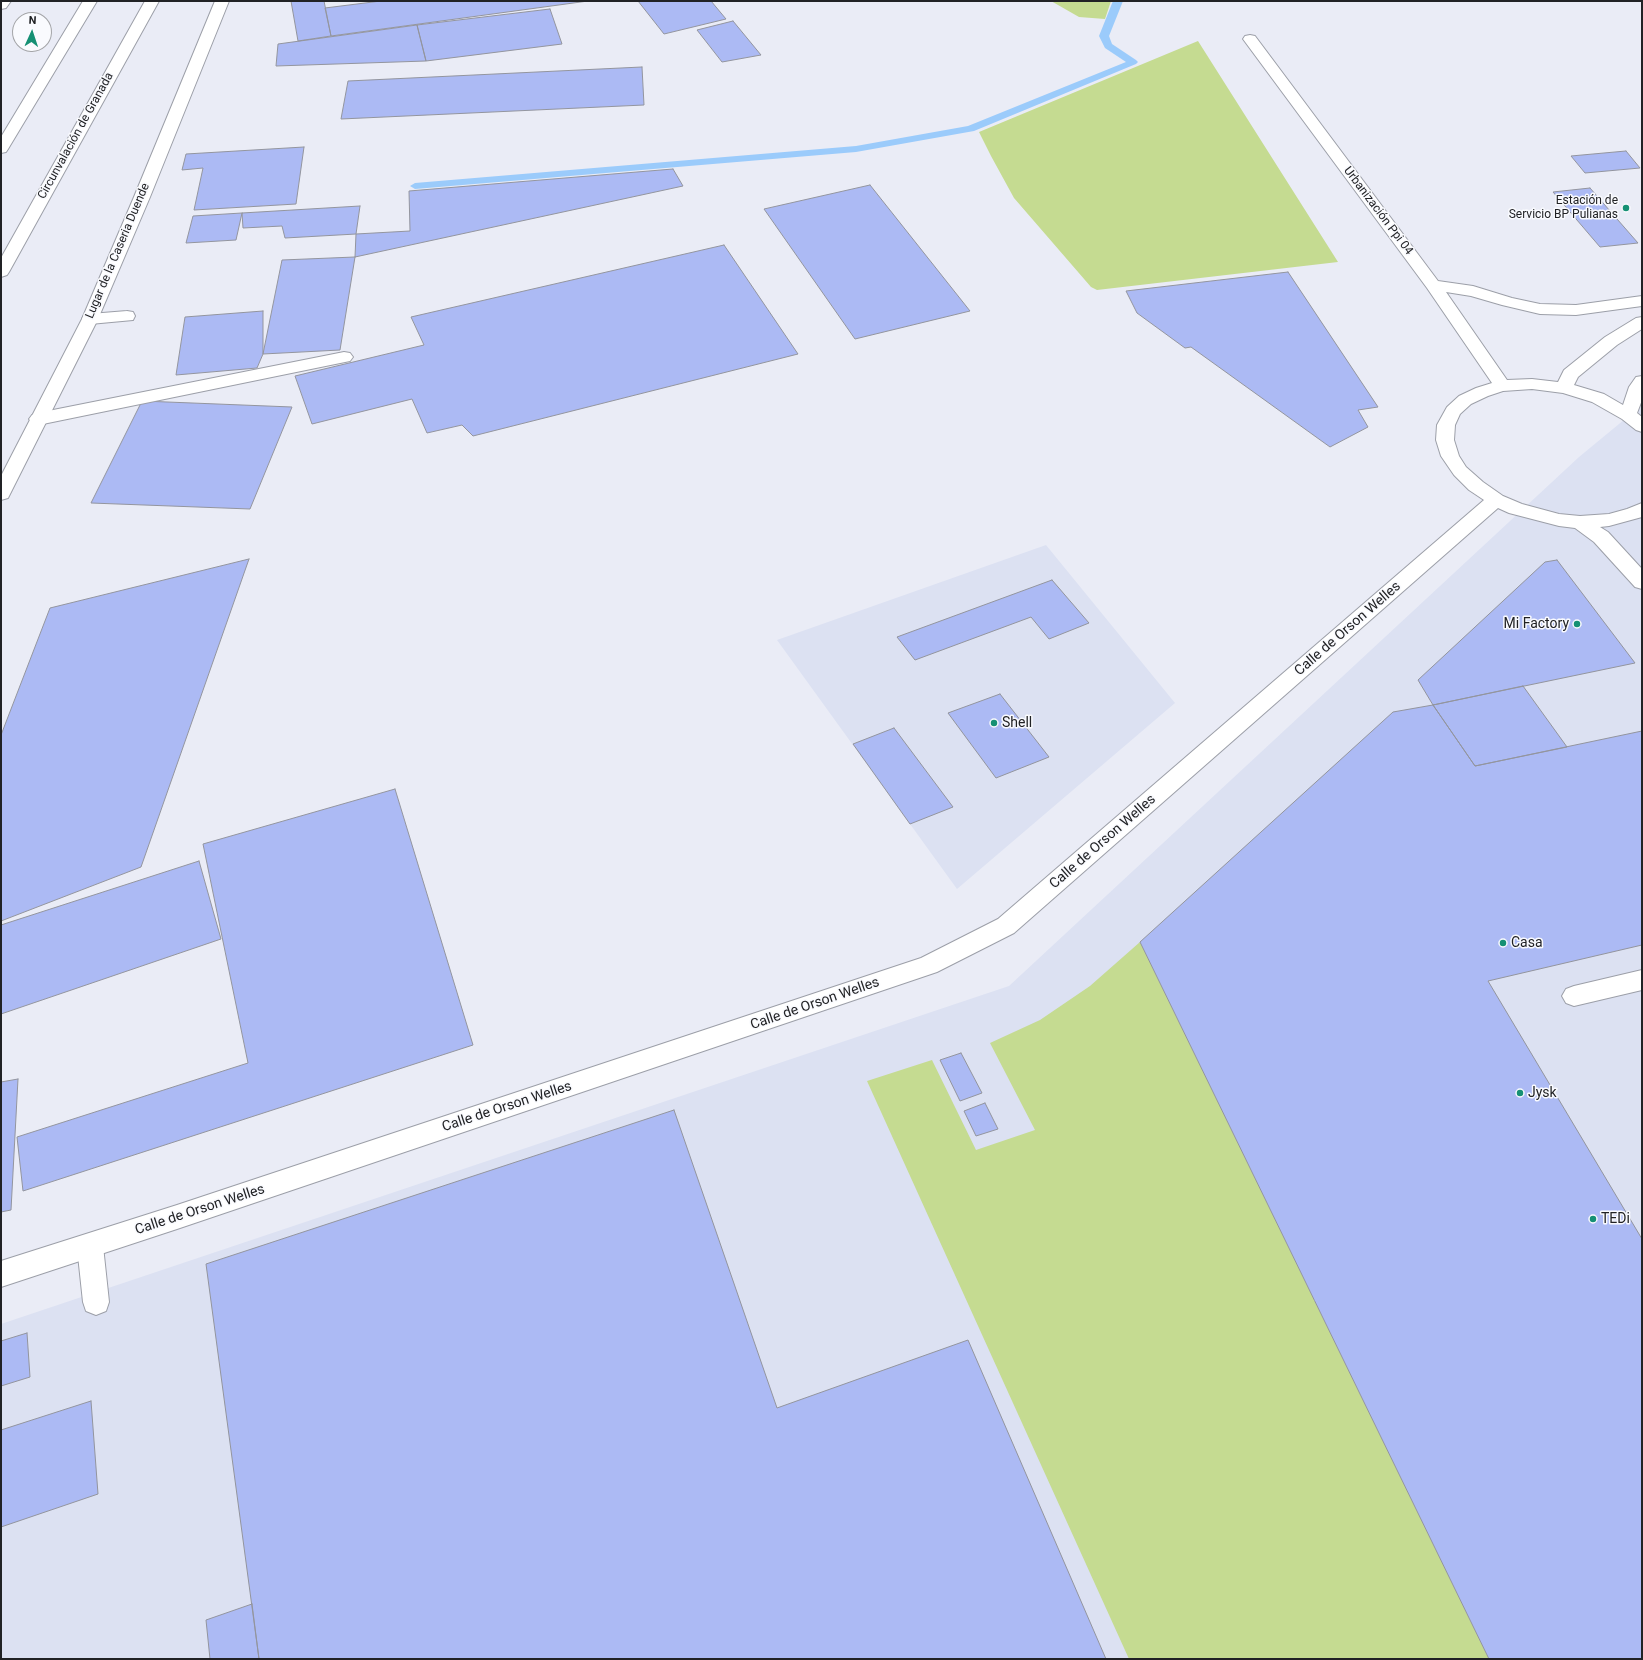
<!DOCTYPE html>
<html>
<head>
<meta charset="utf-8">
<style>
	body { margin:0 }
	#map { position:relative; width:1643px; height:1660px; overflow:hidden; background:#eaecf6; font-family:Roboto,sans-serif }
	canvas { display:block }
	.frame { position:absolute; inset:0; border:2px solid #212225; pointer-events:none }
	.north { position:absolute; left:12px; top:12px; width:40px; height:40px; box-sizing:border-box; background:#f9fafe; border:1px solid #a3a4a7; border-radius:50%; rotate:3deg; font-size:11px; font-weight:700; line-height:16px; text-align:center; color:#212225 }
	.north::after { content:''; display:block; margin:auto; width:14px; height:18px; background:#159074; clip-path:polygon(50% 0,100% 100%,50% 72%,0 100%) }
</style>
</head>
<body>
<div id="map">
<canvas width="1643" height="1660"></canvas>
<div class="frame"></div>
<div class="north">N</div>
</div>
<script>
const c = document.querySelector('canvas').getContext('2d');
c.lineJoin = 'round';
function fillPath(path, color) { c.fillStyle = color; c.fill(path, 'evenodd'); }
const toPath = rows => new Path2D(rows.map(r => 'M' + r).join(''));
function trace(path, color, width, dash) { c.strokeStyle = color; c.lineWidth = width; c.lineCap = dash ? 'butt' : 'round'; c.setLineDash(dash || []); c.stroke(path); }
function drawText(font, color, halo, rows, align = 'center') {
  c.font = font + ' Roboto,sans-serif'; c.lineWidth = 3; c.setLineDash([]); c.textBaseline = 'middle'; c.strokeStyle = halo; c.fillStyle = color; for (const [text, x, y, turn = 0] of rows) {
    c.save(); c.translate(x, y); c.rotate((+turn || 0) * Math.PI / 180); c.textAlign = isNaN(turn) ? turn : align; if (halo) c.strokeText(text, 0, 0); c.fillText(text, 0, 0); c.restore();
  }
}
fillPath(toPath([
	[1642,405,1642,1659,1,1659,1,1324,1009,986,1579,457],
	[1046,545,1175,703,957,889,777,640]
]), '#dce1f2');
fillPath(toPath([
	[1051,1,1111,1,1105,19,1079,17],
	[1198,41,1338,262,1097,290,1091,287,1014,198,991,156,979,132],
	[1140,942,1489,1659,1129,1659,867,1081,932,1060,976,1150,1035,1130,990,1043,1040,1020,1090,986]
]), '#c5db91');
fillPath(toPath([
	[1113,1,1123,1,1109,36,1112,44,1136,60,1138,62,1136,64,974,131,856,152,415,189,410,186,415,183,856,146,968,126,1126,62,1105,48,1099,36,1113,1]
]), '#9bcbfb');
const building = toPath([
	[291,1,324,1,331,36,298,41,291,1],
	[381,1,588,1,331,36,325,8,381,1],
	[638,1,711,1,726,19,664,34,638,1],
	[550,9,562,44,426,61,417,25,550,9],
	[733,21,761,55,722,62,697,30,733,21],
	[417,25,426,61,276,66,278,44,417,25],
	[642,67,644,105,341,119,348,81,642,67],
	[304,147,296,204,194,210,203,168,182,170,186,154,304,147],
	[1626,151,1640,168,1585,173,1571,156,1626,151],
	[673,169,683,186,355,257,356,234,410,231,409,191,673,169],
	[870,185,970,311,855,339,764,209,870,185],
	[1590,188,1638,243,1600,247,1553,192,1590,188],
	[360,206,356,234,285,238,282,226,243,228,242,213,360,206],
	[242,213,236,240,186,243,193,216,242,213],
	[724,245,798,354,473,436,462,425,427,433,412,399,312,424,295,376,424,345,411,317,724,245],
	[355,257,340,350,263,354,282,260,355,257],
	[1288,272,1378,407,1358,410,1368,427,1330,447,1191,347,1185,348,1137,313,1126,291,1288,272],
	[263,311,263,354,257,368,176,375,185,317,263,311],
	[142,401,292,407,250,509,91,503,142,401],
	[249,559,141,867,1,921,1,735,50,608,249,559],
	[1557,560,1635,663,1433,705,1418,680,1545,562,1557,560],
	[1052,580,1089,623,1049,639,1031,617,915,660,897,637,1052,580],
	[1523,686,1567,747,1475,766,1433,705,1523,686],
	[1000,694,1049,757,996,778,948,713,1000,694],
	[1433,705,1475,766,1642,731,1642,945,1488,981,1642,1239,1642,1659,1489,1659,1140,942,1393,712,1433,705],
	[894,728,953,807,910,824,853,744,894,728],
	[395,789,473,1045,23,1191,17,1137,248,1063,203,844,395,789],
	[199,861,221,939,1,1014,1,925,199,861],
	[961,1053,982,1093,960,1101,940,1060,961,1053],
	[18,1079,11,1210,1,1212,1,1082,18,1079],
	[985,1103,998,1129,976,1136,964,1111,985,1103],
	[674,1110,777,1408,968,1340,1106,1659,259,1659,206,1264,674,1110],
	[27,1333,30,1377,1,1386,1,1341,27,1333],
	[91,1401,98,1494,1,1527,1,1430,91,1401],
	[252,1604,259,1659,210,1659,206,1620,252,1604]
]);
fillPath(building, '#acbaf4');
trace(building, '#93959e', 1);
const lane = toPath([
	[127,311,133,312,135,316,133,320,90,324,84,323,82,319,84,315,90,314,127,311],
	[344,352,350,353,353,357,350,361,38,425,32,423,29,419,32,415,38,413,344,352],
	[1642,970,1642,990,1574,1006,1566,1003,1562,996,1566,989,1574,986,1642,970],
	[90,1234,99,1237,103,1246,109,1302,106,1311,96,1315,86,1311,83,1302,77,1246,81,1237,90,1234]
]);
const street = toPath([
	[215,1,229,1,150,197,98,319,10,494,8,498,1,500,1,476,82,319,134,197,215,1],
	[1250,35,1255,36,1438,281,1473,286,1512,298,1540,304,1576,305,1642,296,1642,306,1576,315,1540,314,1502,305,1471,296,1446,292,1507,380,1532,379,1558,382,1564,370,1605,337,1636,318,1642,317,1642,329,1617,345,1578,377,1574,385,1604,394,1623,405,1629,387,1636,377,1642,376,1642,400,1637,413,1642,417,1642,432,1636,430,1622,419,1592,402,1563,393,1532,389,1503,391,1488,396,1471,404,1460,414,1455,425,1454,440,1459,456,1466,467,1483,482,1503,496,1522,504,1559,514,1580,516,1609,514,1627,509,1642,503,1642,517,1609,526,1600,527,1608,532,1642,569,1642,589,1635,587,1594,542,1575,528,1559,526,1509,513,1498,508,1014,933,937,972,177,1229,1,1287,1,1261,177,1205,921,958,998,919,1484,500,1469,490,1454,475,1441,456,1436,440,1437,425,1447,407,1459,396,1476,388,1492,383,1427,288,1243,39,1245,36,1250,35]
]);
const secondary = toPath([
	[1,1,11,1,6,8,1,9,1,1]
]);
const highway = toPath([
	[83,1,97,1,8,149,6,152,1,153,1,137,83,1],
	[145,1,159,1,9,272,7,275,1,277,1,258,145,1]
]);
trace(lane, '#9c9fa8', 2);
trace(street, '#9c9fa8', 2);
trace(secondary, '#9c9fa8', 2);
trace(highway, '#9c9fa8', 2);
fillPath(lane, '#fff');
fillPath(street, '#fff');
fillPath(secondary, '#fff');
fillPath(highway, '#fff');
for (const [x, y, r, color] of [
	[1626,208,4,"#159074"],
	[1577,624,4,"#159074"],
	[994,723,4,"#159074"],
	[1503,943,4,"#159074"],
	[1520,1093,4,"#159074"],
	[1593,1219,4,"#159074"]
]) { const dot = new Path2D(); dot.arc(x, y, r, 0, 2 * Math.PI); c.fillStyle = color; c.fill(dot); trace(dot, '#f9fafe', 1.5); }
drawText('12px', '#212225', '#f9fafe', [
	["Circunvalación de Granada",76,136,-61],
	["Urbanización Ppi 04",1378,211,53],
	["Lugar de la Caseria Duende",118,251,-67]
]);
drawText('12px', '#212225', '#f9fafe', [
	["Estación de",1618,201],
	["Servicio BP Pulianas",1618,215]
], 'right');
drawText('14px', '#212225', '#f9fafe', [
	["Mi Factory",1569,624,"right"],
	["Shell",1002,723],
	["Casa",1511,943],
	["Jysk",1528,1093],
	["TEDi",1601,1219]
], 'left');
drawText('14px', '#212225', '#f9fafe', [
	["Calle de Orson Welles",1348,629,-41],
	["Calle de Orson Welles",1103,842,-41],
	["Calle de Orson Welles",815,1004,-19],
	["Calle de Orson Welles",507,1107,-18],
	["Calle de Orson Welles",200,1210,-18]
]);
</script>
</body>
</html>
